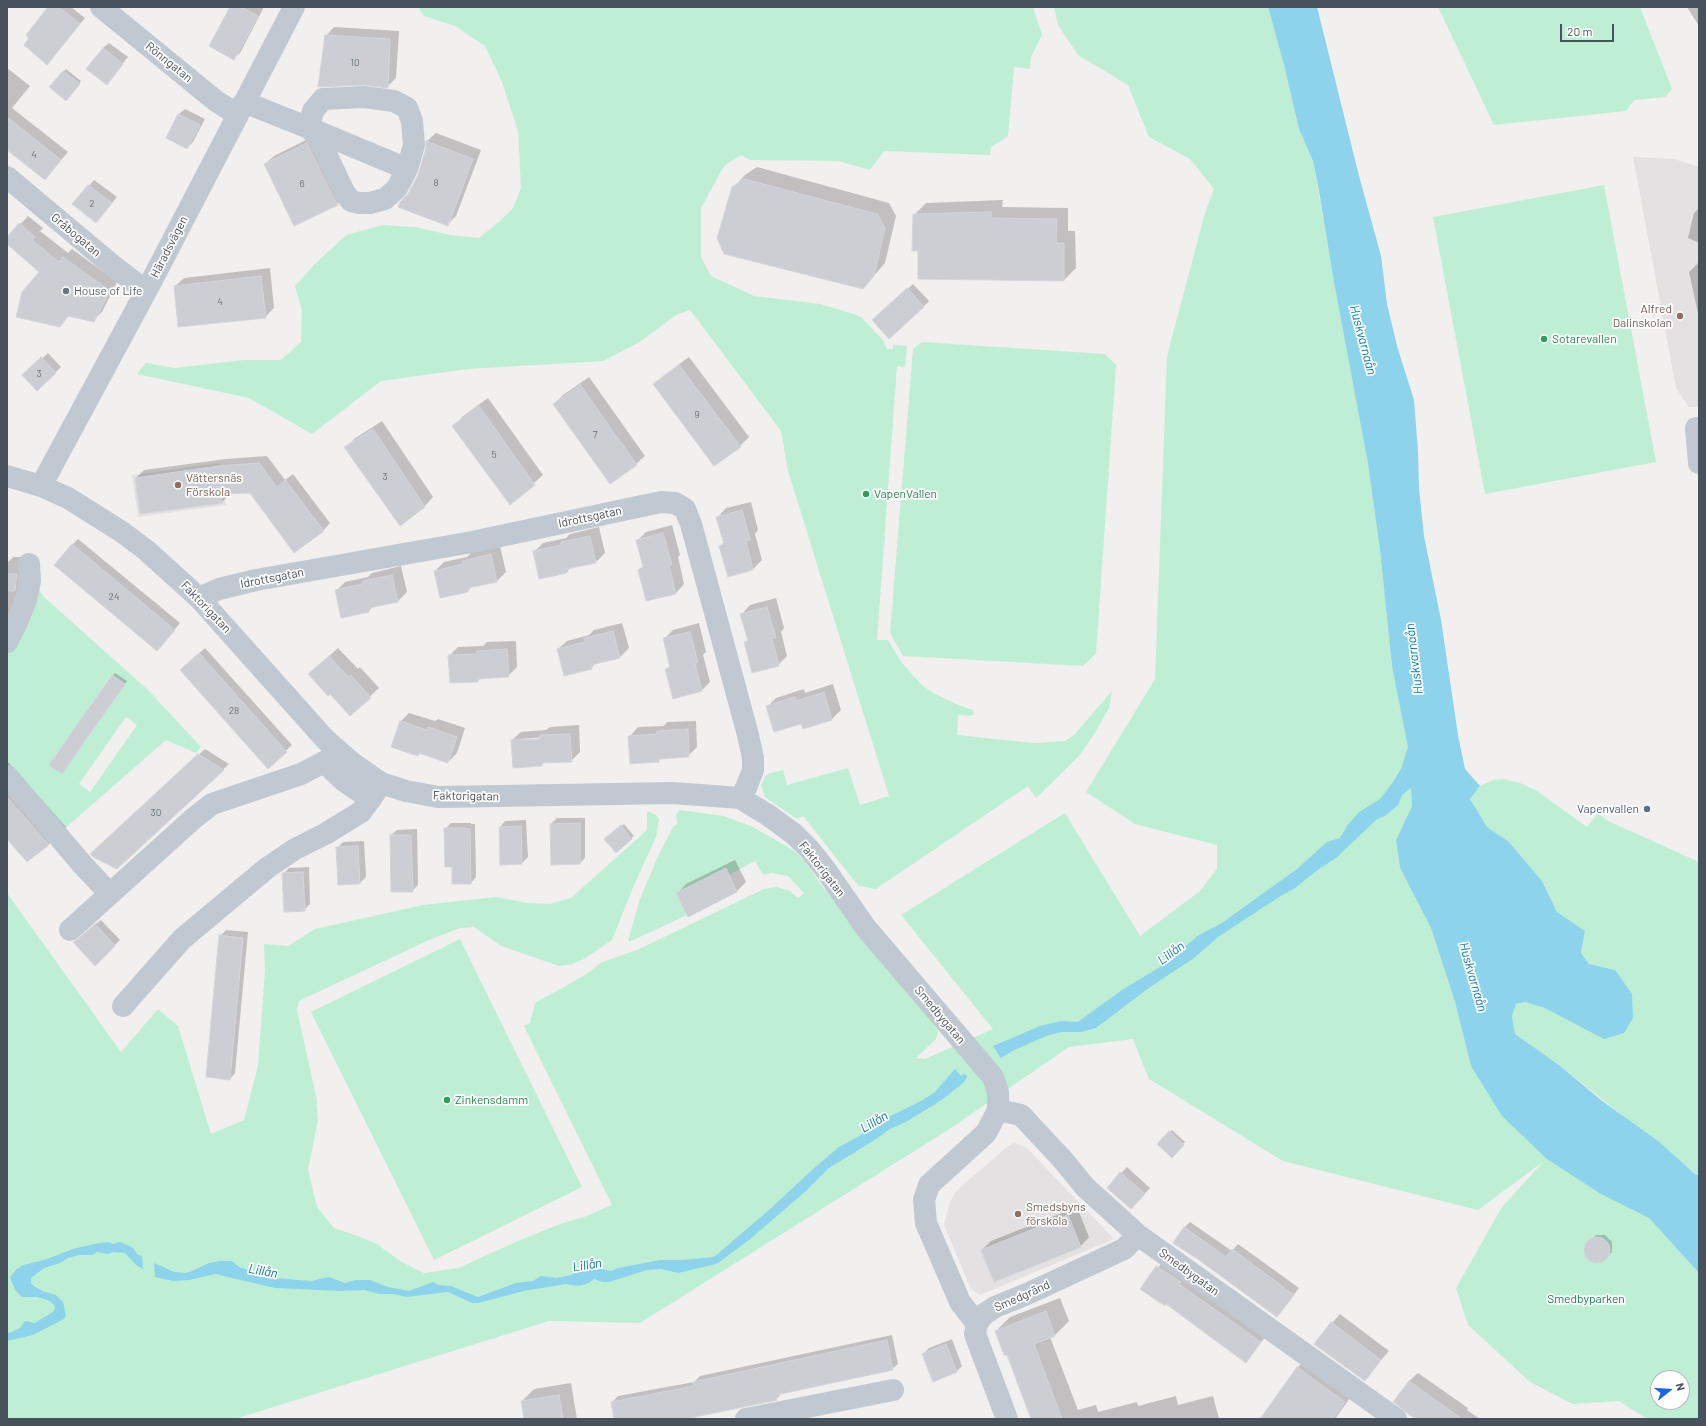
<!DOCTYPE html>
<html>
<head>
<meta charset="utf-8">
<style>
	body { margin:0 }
	#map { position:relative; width:1706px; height:1426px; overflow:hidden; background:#f2efef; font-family:Barlow,sans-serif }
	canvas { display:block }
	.frame { position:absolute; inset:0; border:8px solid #47525d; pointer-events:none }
	.north { position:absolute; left:1650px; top:1370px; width:40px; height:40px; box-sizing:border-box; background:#fff; border:1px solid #b5babe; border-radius:50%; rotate:73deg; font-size:11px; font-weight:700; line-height:16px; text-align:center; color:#47525d }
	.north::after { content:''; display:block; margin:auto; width:14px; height:18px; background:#1a67e1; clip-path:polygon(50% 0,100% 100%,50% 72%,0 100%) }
	.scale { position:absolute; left:1560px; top:24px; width:54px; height:18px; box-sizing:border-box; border:2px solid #47525d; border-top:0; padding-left:5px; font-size:12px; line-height:14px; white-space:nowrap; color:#47525d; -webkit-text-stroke:3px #fff; paint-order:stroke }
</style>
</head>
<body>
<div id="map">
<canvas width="1706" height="1426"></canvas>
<div class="frame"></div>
<div class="north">N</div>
<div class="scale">20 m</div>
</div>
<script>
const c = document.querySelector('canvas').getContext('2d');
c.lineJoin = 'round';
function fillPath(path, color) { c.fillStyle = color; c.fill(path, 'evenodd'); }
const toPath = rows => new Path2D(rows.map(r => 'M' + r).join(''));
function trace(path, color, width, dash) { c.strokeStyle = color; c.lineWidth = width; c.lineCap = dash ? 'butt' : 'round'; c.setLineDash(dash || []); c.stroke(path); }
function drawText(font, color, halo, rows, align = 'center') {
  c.font = font + ' Barlow,sans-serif'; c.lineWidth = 3.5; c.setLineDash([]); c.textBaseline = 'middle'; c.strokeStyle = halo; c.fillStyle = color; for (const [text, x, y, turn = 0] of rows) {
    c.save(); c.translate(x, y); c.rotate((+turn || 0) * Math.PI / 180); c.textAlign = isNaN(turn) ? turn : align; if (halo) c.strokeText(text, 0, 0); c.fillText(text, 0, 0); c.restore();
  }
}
fillPath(toPath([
	[1633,157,1674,159,1699,167,1699,407,1689,407,1676,388],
	[220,463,226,505,138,517,132,475],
	[1015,1143,1027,1148,1114,1239,980,1295,971,1289,944,1225,950,1202,957,1190,1008,1146]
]), '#e3e1e1');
fillPath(toPath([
	[418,7,1033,7,1042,35,1031,57,1030,69,1014,67,1008,136,991,147,990,155,884,151,870,170,838,161,750,160,741,155,724,166,701,208,701,257,711,276,754,296,820,304,854,314,862,318,883,340,887,349,893,349,893,345,907,346,905,367,897,366,877,640,888,640,902,663,922,685,933,693,956,704,973,710,974,715,970,716,958,715,957,735,1033,743,1065,741,1074,735,1112,691,1109,708,1093,736,1078,757,1036,798,1028,786,876,889,859,886,853,879,803,816,797,819,765,797,761,785,765,776,770,773,783,770,787,785,848,768,860,805,889,796,788,471,781,431,690,310,676,315,638,343,603,361,468,369,381,381,312,434,249,398,137,374,146,363,174,368,244,360,281,360,301,342,302,310,295,286,315,264,346,235,383,225,415,227,450,235,479,238,499,222,513,208,521,188,518,131,502,82,485,46,455,26,424,16],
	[1054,7,1268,7,1284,65,1299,129,1313,161,1368,464,1380,550,1392,666,1408,744,1412,806,1396,840,1400,868,1431,928,1455,1002,1471,1066,1630,1208,1649,1218,1699,1273,1699,1419,1647,1419,1619,1401,1573,1404,1530,1382,1468,1325,1456,1288,1502,1207,1544,1161,1478,1210,1283,1161,1149,1079,1133,1039,1069,1047,948,1130,640,1323,549,1321,235,1419,7,1419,7,893,121,1052,158,1009,178,1026,211,1134,244,1120,258,1066,265,970,264,944,288,946,315,929,423,905,496,897,528,903,550,904,571,898,647,830,647,811,656,815,659,819,656,837,634,885,612,940,584,959,573,964,559,966,501,946,474,927,460,928,429,940,299,1001,297,1010,316,1096,318,1120,308,1170,317,1207,334,1228,358,1236,377,1244,400,1261,424,1273,458,1268,525,1238,563,1223,584,1217,612,1205,524,1026,530,1023,535,1003,585,975,602,962,637,950,764,889,777,887,790,891,798,898,804,893,788,876,771,873,763,875,755,861,729,875,687,915,631,941,628,941,640,899,659,854,673,827,677,824,676,815,679,810,724,816,753,827,793,850,805,861,819,882,935,1026,938,1031,936,1039,916,1058,925,1059,993,1029,901,915,1052,821,1065,813,1140,936,1200,891,1217,869,1217,845,1135,824,1086,792,1155,679,1167,356,1205,213,1214,189,1190,159,1149,137,1128,85,1078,55,1058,25],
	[1658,1378,1682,1378,1682,1402,1658,1402],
	[1438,7,1640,7,1672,89,1665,97,1634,100,1626,111,1494,125],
	[1604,185,1656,462,1485,494,1433,217],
	[922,342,1105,354,1116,365,1096,654,1083,666,903,656,890,633,913,349],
	[35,583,43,596,148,690,201,747,196,753,166,740,62,831,7,769,7,650],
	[111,675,125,684,62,774,50,765],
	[126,717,137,725,90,792,79,784],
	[1504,779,1520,783,1537,791,1587,827,1598,813,1606,820,1699,862,1699,1176,1559,1065,1515,1034,1512,1016,1516,1004,1525,1002,1545,1008,1615,970,1589,964,1581,953,1585,931,1557,912,1542,881,1509,842,1487,827,1476,810,1470,799,1480,786,1494,780],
	[460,939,582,1187,434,1260,311,1012]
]), '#beefd4');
fillPath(toPath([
	[1268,7,1317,7,1359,176,1381,256,1387,304,1397,346,1414,400,1418,451,1419,489,1424,536,1441,620,1458,735,1465,769,1480,786,1470,799,1487,827,1509,842,1542,881,1557,912,1585,931,1581,953,1589,964,1615,970,1632,994,1633,1018,1624,1033,1604,1039,1545,1008,1525,1002,1516,1004,1512,1016,1515,1034,1559,1065,1601,1100,1658,1141,1694,1173,1699,1176,1699,1273,1649,1218,1601,1194,1547,1159,1502,1116,1471,1066,1455,1002,1431,928,1400,868,1396,840,1412,806,1411,788,1402,795,1398,805,1385,816,1377,819,1336,858,1319,869,1295,888,1279,897,1218,937,1194,958,1150,987,1096,1028,1081,1032,1062,1032,1049,1035,1014,1050,1001,1058,993,1046,1040,1026,1061,1021,1078,1022,1122,990,1160,967,1199,935,1222,923,1297,869,1327,842,1340,838,1347,826,1358,813,1380,799,1393,782,1401,769,1408,747,1392,666,1380,550,1368,464,1334,282,1319,191,1313,161,1299,129,1284,65],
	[955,1069,965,1081,943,1099,906,1122,890,1129,876,1139,829,1168,807,1190,749,1240,718,1263,712,1265,678,1273,661,1269,647,1270,609,1282,602,1282,594,1279,589,1283,578,1286,566,1284,524,1291,478,1303,472,1303,448,1292,406,1297,394,1294,379,1294,365,1290,340,1291,275,1288,215,1274,189,1280,173,1281,155,1277,154,1263,174,1272,185,1273,190,1272,209,1263,219,1261,232,1261,239,1267,274,1278,311,1281,329,1277,345,1283,355,1280,370,1280,388,1287,409,1291,433,1282,438,1285,451,1286,478,1297,516,1283,533,1281,541,1276,557,1278,571,1275,590,1267,611,1271,618,1268,660,1260,683,1260,714,1257,769,1210,812,1170,839,1147,858,1137,874,1124,921,1101,935,1092],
	[109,1242,113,1244,120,1242,132,1247,138,1255,142,1256,143,1269,136,1265,125,1253,113,1252,108,1254,97,1252,92,1255,79,1255,68,1258,60,1263,44,1268,31,1278,31,1284,42,1291,56,1295,63,1302,66,1315,64,1319,33,1335,7,1341,7,1333,12,1332,20,1328,25,1321,35,1323,53,1312,55,1308,54,1305,50,1301,37,1297,22,1297,15,1290,10,1277,16,1270,23,1265,44,1260,73,1249,94,1244]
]), '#8cd3eb');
fillPath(toPath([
	[50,7,71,7,85,18,47,63],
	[231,7,264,7,240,53,234,58],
	[1687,7,1699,7,1699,26],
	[334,27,399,31,396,78,387,87,326,36],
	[109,43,128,57,107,83,103,48],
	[7,68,30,86,12,108,68,152,45,179,7,149],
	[66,69,81,81,69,97,50,87],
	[185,109,205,119,193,142,187,148,167,137,179,114],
	[436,133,481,150,456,216,447,225,409,194,419,175,427,149,427,141],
	[316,135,346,195,337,204,294,225,265,164,274,156],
	[757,167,889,203,896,216,885,263,863,288,733,188,745,175],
	[94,180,117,197,96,222,74,204],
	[1003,200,1002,207,1068,208,1068,231,1075,231,1076,268,1064,280,914,215,926,203],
	[1699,208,1699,243,1688,238,1694,213],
	[28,216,43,228,40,231,68,253,72,249,117,282,102,312,93,320,70,315,59,326,40,272,7,243,7,239],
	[1699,262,1699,318,1689,272],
	[270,268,274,308,265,317,175,286,184,278],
	[913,284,929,301,923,307,879,315],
	[48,353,61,367,37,390,24,376],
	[689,357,749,437,740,446,715,465,654,384,663,376],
	[589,377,645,456,636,464,554,404,563,395],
	[488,398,543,475,510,504,454,426,462,417],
	[382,421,433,497,425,506,400,524,346,448,354,439],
	[267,456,285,480,293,474,330,523,323,531,251,492,229,493,229,495,222,502,136,478,144,470,226,459],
	[751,502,758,530,755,534,762,560,753,569,728,576,720,546,724,542,718,517,726,508],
	[672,525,680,555,678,557,684,584,676,593,639,571,644,566,637,541,646,532],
	[599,527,605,553,596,562,571,567,567,572,534,552,543,543,566,538,570,534],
	[78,539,180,623,163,644,72,545],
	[500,546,506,572,497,581,472,586,468,591,435,571,444,562,467,557,472,552],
	[13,557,34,557,7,634,7,563],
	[401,566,407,592,398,601,373,606,369,611,336,591,345,582,368,577,372,573],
	[776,598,784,628,781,632,787,656,778,665,745,642,748,639,742,614,750,605],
	[622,623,629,648,620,657,596,663,591,668,558,649,567,641,589,635,594,630],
	[699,623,706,652,703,655,710,682,701,691,666,669,670,666,664,639,673,630],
	[516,641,517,667,508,676,482,677,478,681,450,682,449,656,458,647,483,646,487,642],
	[205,648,292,745,269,767,181,670],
	[338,648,358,669,360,667,379,688,350,715,318,666],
	[115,673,127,681,62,773,112,676],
	[833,684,841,710,832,719,803,728,802,722,767,707,776,698,804,689,805,693],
	[409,713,435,721,438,719,465,728,457,753,448,762,421,753,418,755,401,721],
	[696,721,697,747,688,756,662,758,658,761,630,736,638,727,664,726,667,722],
	[579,725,580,752,571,761,545,762,541,765,512,740,521,732,546,730,550,727],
	[545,737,545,739,520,741,520,739],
	[205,749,229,764,117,868,97,848],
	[7,761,66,827,49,844,27,860,7,838],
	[557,818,585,818,585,858,580,863,551,824],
	[526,820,528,857,522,863,500,827,505,821],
	[451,823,471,823,471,824,475,824,476,877,471,883,453,866,445,829],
	[624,824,634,836,616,851,608,837],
	[417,829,418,885,412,891,391,835,397,830],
	[364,841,366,877,360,883,337,848,343,842],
	[735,860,746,882,737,891,688,915,678,893,686,884],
	[309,867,310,904,304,910,283,874,289,868],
	[101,920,120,940,95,964,74,942],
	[226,930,248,932,235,1073,230,1079,220,936],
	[1172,1130,1185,1142,1172,1156,1159,1144],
	[1127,1167,1150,1188,1137,1202,1108,1187],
	[1077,1207,1089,1237,1081,1246,982,1250,991,1241],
	[1190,1222,1232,1251,1238,1244,1299,1288,1277,1316,1184,1228],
	[1596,1235,1605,1235,1612,1242,1612,1252,1602,1262,1592,1261,1585,1254,1586,1244],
	[1163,1261,1266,1336,1246,1362,1166,1303,1142,1289],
	[1060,1298,1069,1321,1055,1335,1050,1337,1078,1410,1096,1405,1098,1412,1137,1402,1138,1406,1176,1396,1178,1405,1213,1396,1219,1419,1033,1419,1007,1353,996,1331,1010,1317],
	[1340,1314,1389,1351,1364,1380,1332,1323],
	[892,1335,898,1364,892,1369,782,1393,776,1399,685,1419,615,1419,612,1402,618,1396,694,1382,700,1376],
	[952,1339,962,1366,957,1371,934,1380,923,1354,929,1348],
	[1308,1357,1355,1391,1335,1419,1261,1419,1298,1367],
	[1418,1373,1468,1408,1467,1410,1480,1419,1418,1419,1409,1381],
	[571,1383,577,1419,525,1419,522,1401,534,1389]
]), '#0003');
trace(toPath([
	[958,1084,964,1077]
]), '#8cd3eb', 5.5);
const building = toPath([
	[48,7,59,7,80,24,47,65,24,45,29,38,26,35,48,7],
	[230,7,242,7,258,16,234,60,209,46,230,7],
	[325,35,390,39,388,88,364,85,318,87,325,35],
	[103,48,123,64,107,85,86,69,103,48],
	[63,71,80,84,66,101,49,87,63,71],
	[178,114,200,125,187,149,166,138,178,114],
	[7,117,61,160,45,180,7,150,7,117],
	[426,141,473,159,448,226,398,207,400,202,408,194,418,175,426,148,426,141],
	[307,143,333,197,338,205,294,226,264,164,307,143],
	[744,179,877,214,885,228,874,276,863,289,724,254,717,238,732,187,744,179],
	[88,185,112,203,96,223,72,204,88,185],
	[991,212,991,218,1057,219,1056,243,1064,243,1064,281,918,279,918,251,912,251,913,214,991,212],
	[19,223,35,237,32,240,59,262,63,257,110,291,94,322,68,316,60,327,16,317,22,292,39,272,7,244,7,237,19,223],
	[261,276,266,318,178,327,174,286,261,276],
	[907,288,924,307,889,339,872,320,907,288],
	[41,357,56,373,37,391,22,375,41,357],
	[679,365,741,447,714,466,653,384,679,365],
	[580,385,637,465,610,484,553,404,580,385],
	[479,406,535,485,510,505,452,426,479,406],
	[373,429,425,507,400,526,344,447,373,429],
	[259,463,277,487,285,480,324,531,294,553,250,493,221,494,222,503,140,514,135,478,218,466,259,463],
	[742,510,750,540,746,541,753,570,728,577,719,546,724,544,716,517,742,510],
	[663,533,672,565,669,565,676,594,646,601,638,570,643,567,636,540,663,533],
	[590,536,596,563,567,569,567,573,539,579,533,551,561,545,561,542,590,536],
	[72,544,175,630,157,651,54,565,72,544],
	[491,554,497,582,468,588,468,592,440,598,434,571,463,564,462,561,491,554],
	[7,574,17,574,15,591,7,591,7,574],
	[392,575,398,602,369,608,369,612,341,618,335,590,363,584,363,581,392,575],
	[767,607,776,638,772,638,779,666,752,673,744,642,748,641,740,614,767,607],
	[613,631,620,658,591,665,592,669,564,676,557,649,585,642,584,638,613,631],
	[690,632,698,662,695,663,702,691,673,699,665,669,670,668,663,638,690,632],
	[507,649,509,677,478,679,478,682,450,683,448,655,477,654,477,651,507,649],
	[199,653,287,752,268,769,180,670,199,653],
	[329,656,348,677,351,675,371,698,350,716,330,694,328,696,308,674,329,656],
	[112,675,125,684,62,774,49,765,112,675],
	[824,692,832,720,803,729,801,724,774,732,766,706,795,697,796,701,824,692],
	[400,721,427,730,428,727,457,737,448,763,419,753,418,756,391,747,400,721],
	[688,729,689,757,659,759,659,762,630,764,628,736,657,734,657,731,688,729],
	[570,734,572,762,541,763,542,766,513,768,511,740,540,739,540,735,570,734],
	[198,754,224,770,117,869,93,857,90,854,198,754],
	[7,797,49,845,27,862,7,839,7,797],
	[580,823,580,864,551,865,550,824,580,823],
	[621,825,632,839,616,853,604,839,621,825],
	[521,826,522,864,500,865,499,827,521,826],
	[444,828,466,828,466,829,470,829,471,884,452,884,452,867,445,867,444,828],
	[390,835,411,835,413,892,391,892,390,835],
	[358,846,360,884,338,885,336,847,358,846],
	[726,868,737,892,688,917,676,893,726,868],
	[303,872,305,911,284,912,282,873,303,872],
	[95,924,115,946,95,966,73,942,78,939,95,924],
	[219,935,243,938,230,1080,206,1077,219,935],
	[1169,1131,1184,1145,1172,1158,1157,1144,1169,1131],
	[1120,1172,1145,1194,1131,1209,1107,1188,1120,1172],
	[1068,1215,1081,1247,994,1282,981,1250,1068,1215],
	[1184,1227,1226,1257,1232,1249,1294,1295,1277,1317,1199,1260,1173,1243,1184,1227],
	'1584 1250a13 13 0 1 1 26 0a13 13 0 1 1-26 0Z',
	[1156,1266,1181,1282,1179,1284,1261,1342,1246,1363,1166,1304,1165,1306,1140,1289,1156,1266],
	[1046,1311,1055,1336,1034,1344,1062,1419,1031,1419,1007,1355,1004,1355,995,1331,1046,1311],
	[1331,1322,1381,1360,1365,1381,1314,1344,1331,1322],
	[887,1340,893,1370,776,1395,777,1400,686,1419,614,1419,611,1402,694,1386,693,1382,887,1340],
	[946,1344,957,1372,933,1382,922,1354,946,1344],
	[1297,1367,1345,1402,1333,1419,1260,1419,1297,1367],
	[1409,1381,1462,1419,1415,1419,1393,1402,1409,1381],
	[559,1395,563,1419,524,1419,521,1401,559,1395]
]);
fillPath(building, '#ccced4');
trace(building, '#d3d5db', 1);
trace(toPath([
	[101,7,216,101,238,115],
	[244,102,309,128,318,137,344,192,351,201,359,203,370,203,385,199,397,188,407,169,414,145,412,121,407,108,394,101,364,97,323,99,313,111,309,128,407,169],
	[7,177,112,265,146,291],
	[1696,428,1699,463],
	[7,476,41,486,68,498,122,532,146,550,199,598,325,739,351,762,381,783,406,791,438,797,673,793,740,798,768,815,794,834,810,850,825,869,866,928,993,1077,998,1092,998,1110,1021,1115,1063,1160,1085,1187,1138,1235,1396,1419],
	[41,486,151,282,294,7],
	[199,598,219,589,256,580,472,542,661,502,675,503,685,509,691,524,748,735,753,758,753,770,746,788,740,798],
	[7,642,18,620,26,600,30,581,29,564],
	[7,776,82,864,110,894],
	[70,930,194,818,212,804,301,774,324,762,344,781,371,799],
	[123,1006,182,939,267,868,295,849,325,834,361,812,379,787],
	[977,1324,960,1302,926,1223,924,1200,929,1185,986,1133,998,1110],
	[746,1419,893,1390],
	[1007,1419,975,1334,977,1324,983,1315,995,1307,1027,1294,1124,1249,1138,1235]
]), '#c0c9d1', 22);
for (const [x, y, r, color] of [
	[66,291,4,"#6b7280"],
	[1680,316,4,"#8d6e63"],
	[1544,339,4,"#2e9e5b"],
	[178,485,4,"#8d6e63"],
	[866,494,4,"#2e9e5b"],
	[1647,809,4,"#5c6f8a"],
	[447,1100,4,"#2e9e5b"],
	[1018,1214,4,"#8d6e63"]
]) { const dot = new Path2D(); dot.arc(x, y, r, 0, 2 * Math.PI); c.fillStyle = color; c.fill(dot); trace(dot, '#fff', 1.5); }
drawText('10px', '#68717b', null, [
	["10",355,63],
	["4",34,155],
	["8",436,183],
	["6",302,184],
	["2",92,204],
	["4",220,302],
	["3",39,374],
	["9",697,415],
	["7",595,435],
	["5",494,455],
	["3",385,477],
	["24",114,597],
	["28",234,711],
	["30",156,813]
]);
drawText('12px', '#47525d', '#fff', [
	["Rönngatan",169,62,39],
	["Gråbogatan",76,235,40],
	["Häradsvägen",169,247,-63],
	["Idrottsgatan",590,517,-12],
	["Idrottsgatan",272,578,-11],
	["Faktorigatan",206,607,46],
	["Faktorigatan",466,796,1],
	["Faktorigatan",822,869,52],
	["Smedbygatan",940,1015,50],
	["Smedbygatan",1189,1272,36],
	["Smedgränd",1022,1296,-24]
]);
drawText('12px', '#5b616d', '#fff', [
	["House of Life",74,291]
], 'left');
drawText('12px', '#785e54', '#fff', [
	["Alfred",1672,309,"right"],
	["Dalinskolan",1672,323,"right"],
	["Vättersnäs",186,478],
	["Förskola",186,492],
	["Smedsbyns",1026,1207],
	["förskola",1026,1221]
], 'left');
drawText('12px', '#27864d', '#fff', [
	["Sotarevallen",1552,339],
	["VapenVallen",874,494],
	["Zinkensdamm",455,1100]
], 'left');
drawText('12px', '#4e5e75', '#fff', [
	["Vapenvallen",1639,809]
], 'right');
drawText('12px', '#187e50', '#fff', [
	["Smedbyparken",1586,1299]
]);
drawText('italic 13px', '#0d7ba2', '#fff', [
	["Huskvarnaån",1363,340,75],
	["Huskvarnaån",1414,659,-97],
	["Lillån",1171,953,-37],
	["Huskvarnaån",1473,977,74],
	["Lillån",874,1122,-30],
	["Lillån",587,1265,-9],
	["Lillån",263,1271,11]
]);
</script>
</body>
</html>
